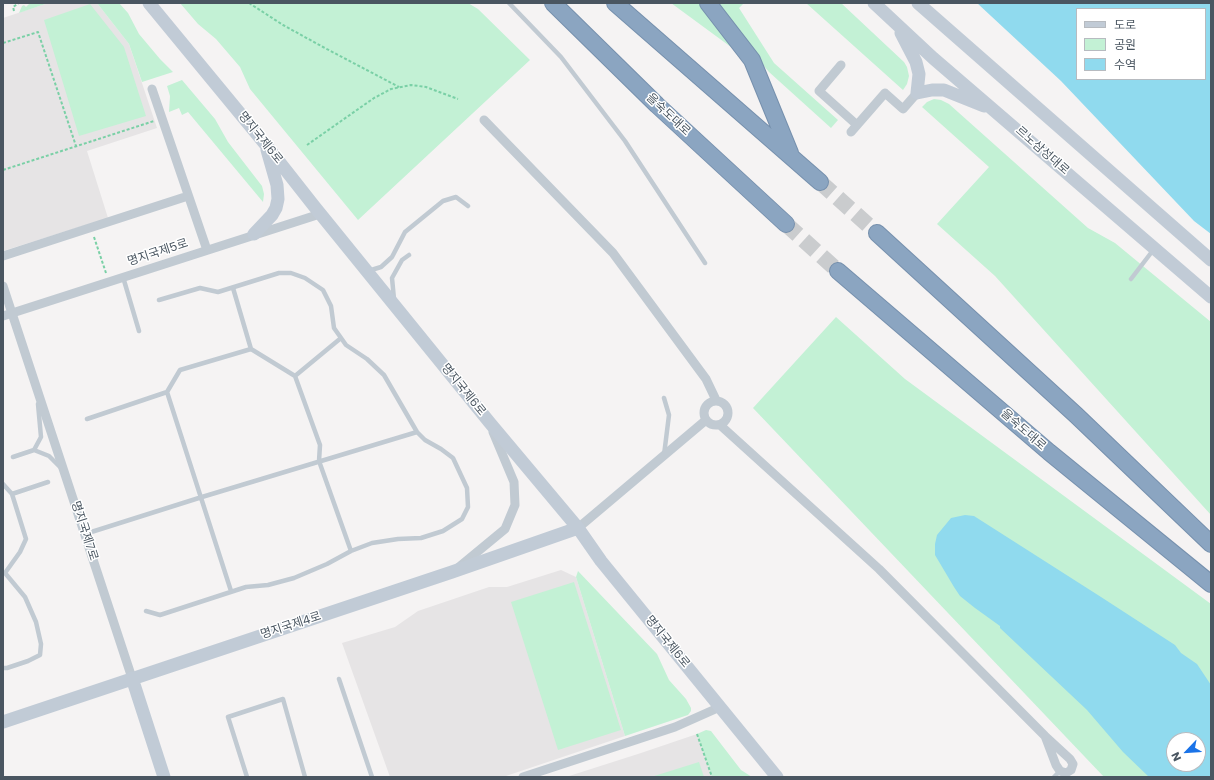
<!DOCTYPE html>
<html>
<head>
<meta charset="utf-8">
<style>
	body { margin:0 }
	#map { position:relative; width:1214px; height:780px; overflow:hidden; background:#f5f3f3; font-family:Poppins,"Noto Sans KR",sans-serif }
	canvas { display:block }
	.frame { position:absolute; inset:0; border:4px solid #4a5661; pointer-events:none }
	.legend { position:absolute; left:1076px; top:8px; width:130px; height:72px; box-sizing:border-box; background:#fff; border:1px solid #b7bbc0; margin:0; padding:5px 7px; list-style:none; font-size:12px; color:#4a5661 }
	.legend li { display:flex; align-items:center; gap:8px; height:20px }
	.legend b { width:20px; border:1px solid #b7bbc0 }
	.north { position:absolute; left:1166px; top:732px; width:40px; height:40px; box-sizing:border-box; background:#fff; border:1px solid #b7bbc0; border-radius:50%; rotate:245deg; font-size:11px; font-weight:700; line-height:16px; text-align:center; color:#4a5661 }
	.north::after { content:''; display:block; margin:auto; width:14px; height:18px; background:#1a73e8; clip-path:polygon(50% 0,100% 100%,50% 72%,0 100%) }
</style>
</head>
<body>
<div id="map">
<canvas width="1214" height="780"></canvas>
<div class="frame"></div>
<ul class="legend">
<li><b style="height:5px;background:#c1cbd6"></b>도로</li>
<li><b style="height:11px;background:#c3f1d5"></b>공원</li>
<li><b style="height:11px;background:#90daee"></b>수역</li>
</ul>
<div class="north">N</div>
</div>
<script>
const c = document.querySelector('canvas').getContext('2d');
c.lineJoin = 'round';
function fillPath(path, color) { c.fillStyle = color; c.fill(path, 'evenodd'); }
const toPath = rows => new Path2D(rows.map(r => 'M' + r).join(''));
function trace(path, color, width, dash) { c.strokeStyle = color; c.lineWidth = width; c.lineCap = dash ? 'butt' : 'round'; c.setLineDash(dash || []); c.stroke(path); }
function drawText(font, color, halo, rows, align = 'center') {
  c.font = font + ' Poppins,"Noto Sans KR",sans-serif'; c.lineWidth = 3; c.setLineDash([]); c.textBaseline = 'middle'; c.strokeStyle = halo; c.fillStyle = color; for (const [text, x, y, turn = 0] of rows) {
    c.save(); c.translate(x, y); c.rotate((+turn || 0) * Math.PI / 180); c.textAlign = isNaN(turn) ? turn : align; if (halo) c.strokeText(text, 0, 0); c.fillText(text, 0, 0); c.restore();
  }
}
fillPath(toPath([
	[48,3,97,3,129,44,157,128,87,151,108,218,3,251,3,18],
	[561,570,576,577,625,736,503,777,390,777,342,643,395,627,418,611,489,587,507,587],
	[697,734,712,777,566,777,641,753]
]), '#e6e4e5');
fillPath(toPath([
	[30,3,48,3,19,13,22,6,24,5,26,7],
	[97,3,119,3,128,13,139,34,160,59,173,72,142,82,129,44],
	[180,3,468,3,478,9,530,60,358,220,250,89,240,67,216,39,198,24],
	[671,3,702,3,735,50],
	[714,3,744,3,739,8,774,63,838,120,831,128,769,72,747,46],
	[806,3,841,3,904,62,907,67,909,76,907,84,903,90],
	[90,4,124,47,146,116,79,136,44,20],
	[182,80,215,119,228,142,262,186,264,194,263,202,188,112,182,115,179,108,169,112,170,96,167,86],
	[934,99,941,100,949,104,1088,228,1115,243,1211,322,1211,515,995,276,937,224,989,167,922,107,927,102],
	[836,317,905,379,1211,604,1211,777,1104,777,753,408],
	[1174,740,1198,740,1198,764,1174,764],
	[578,571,657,654,669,680,686,699,691,708,691,711,688,715,625,736,576,577],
	[574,582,621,730,558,750,511,602],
	[706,730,711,731,741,770,752,777,712,777,697,734],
	[699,762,704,777,651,777]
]), '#c3f1d5');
fillPath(toPath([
	[977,3,1211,3,1211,234,1194,221,1061,81],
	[1077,9,1205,9,1205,79,1077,79],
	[965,515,974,516,1101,597,1175,645,1181,653,1197,664,1211,685,1211,777,1149,777,1123,752,1087,710,1000,628,1000,626,975,608,960,596,954,587,935,555,935,544,937,535,951,518],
	[1174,740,1198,740,1198,764,1174,764]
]), '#90daee');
trace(toPath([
	[820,182,877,233],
	[786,224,838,271]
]), '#caccce', 16, [16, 8]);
const highway = toPath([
	[553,3,657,105,786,224],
	[615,3,820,182],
	[708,3,752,60,790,153],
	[877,233,1076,415,1211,544],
	[838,271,1049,452,1211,584]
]);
trace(highway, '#7690ad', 18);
trace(toPath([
	[249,3,283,25,323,47,399,87],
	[14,11,13,7,19,3],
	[3,43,38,32,76,146],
	[307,145,374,98,391,89,411,85,426,87,458,99],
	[3,170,154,121],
	[94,237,106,273],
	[697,734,712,777]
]), '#7ad0a6', 2, [3, 2]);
trace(toPath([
	[509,3,561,57,625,141,705,263],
	[368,271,381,267,392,257,405,232,443,201,456,197,468,206],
	[123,277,139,331],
	[1131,279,1154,249],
	[233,288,251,349],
	[394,299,392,278,402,260,409,255],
	[295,376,341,338],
	[167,392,231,591],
	[664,398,669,415,664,455],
	[87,419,167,392,180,370,251,349,295,376,320,445,319,461,351,551],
	[34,450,49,456,60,467],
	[13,457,34,450,41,437,38,404],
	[3,484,12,494,26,539,20,552,5,573],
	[12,494,48,482],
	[85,534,202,497,417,432],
	[3,573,5,573,25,597,36,622,41,644,40,655,28,661,7,668,3,668],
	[146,611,160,615,246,587,268,585,294,578,327,564,351,551,372,543,398,539,421,538,443,531,462,519,468,507,467,488,453,458,441,449,425,440,417,432,384,375,367,359,346,345,334,328,331,306,323,290,305,278,291,273,279,273,218,292,200,288,159,300],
	[339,679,372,777],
	[247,777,228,717,283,699,305,777],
	[1054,777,1060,771]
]), '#c1cad2', 4.5);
trace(toPath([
	[841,65,819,91,857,125],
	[152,89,207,250],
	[484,120,613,253,706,379,716,400],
	[851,132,885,93,903,109,917,93],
	[3,256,188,196],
	[3,286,132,678],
	[3,316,320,214],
	'704 413a12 12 0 1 1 24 0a12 12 0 1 1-24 0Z',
	[720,425,879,569,1045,736,1070,759,1073,764,1071,770,1066,773,1060,771,1056,765,1045,736],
	[578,528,706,420],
	[459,567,505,529,515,505,514,482,493,432],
	[523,777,675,727,720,707]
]), '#c1cad2', 9);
trace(toPath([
	[149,3,266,145,314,206,490,423,578,528,601,561,777,777],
	[874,3,933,58,1211,297],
	[918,3,1211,260],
	[901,33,916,62,919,74,917,93,932,90,944,90,984,106],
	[254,234,272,215,276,208,278,199,277,185,267,150],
	[132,678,164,777],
	[3,722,452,572,578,528]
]), '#c1cbd6', 13);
trace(highway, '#8ba5c1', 16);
drawText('12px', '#4a5661', '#fff', [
	["을숙도대로",668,115,43],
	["명지국제6로",260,138,51],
	["르노삼성대로",1042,151,41],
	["명지국제5로",158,253,-18],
	["명지국제6로",463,390,51],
	["을숙도대로",1023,430,41],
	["명지국제7로",84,531,72],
	["명지국제4로",291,626,-18],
	["명지국제6로",667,642,51]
]);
</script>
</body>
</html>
